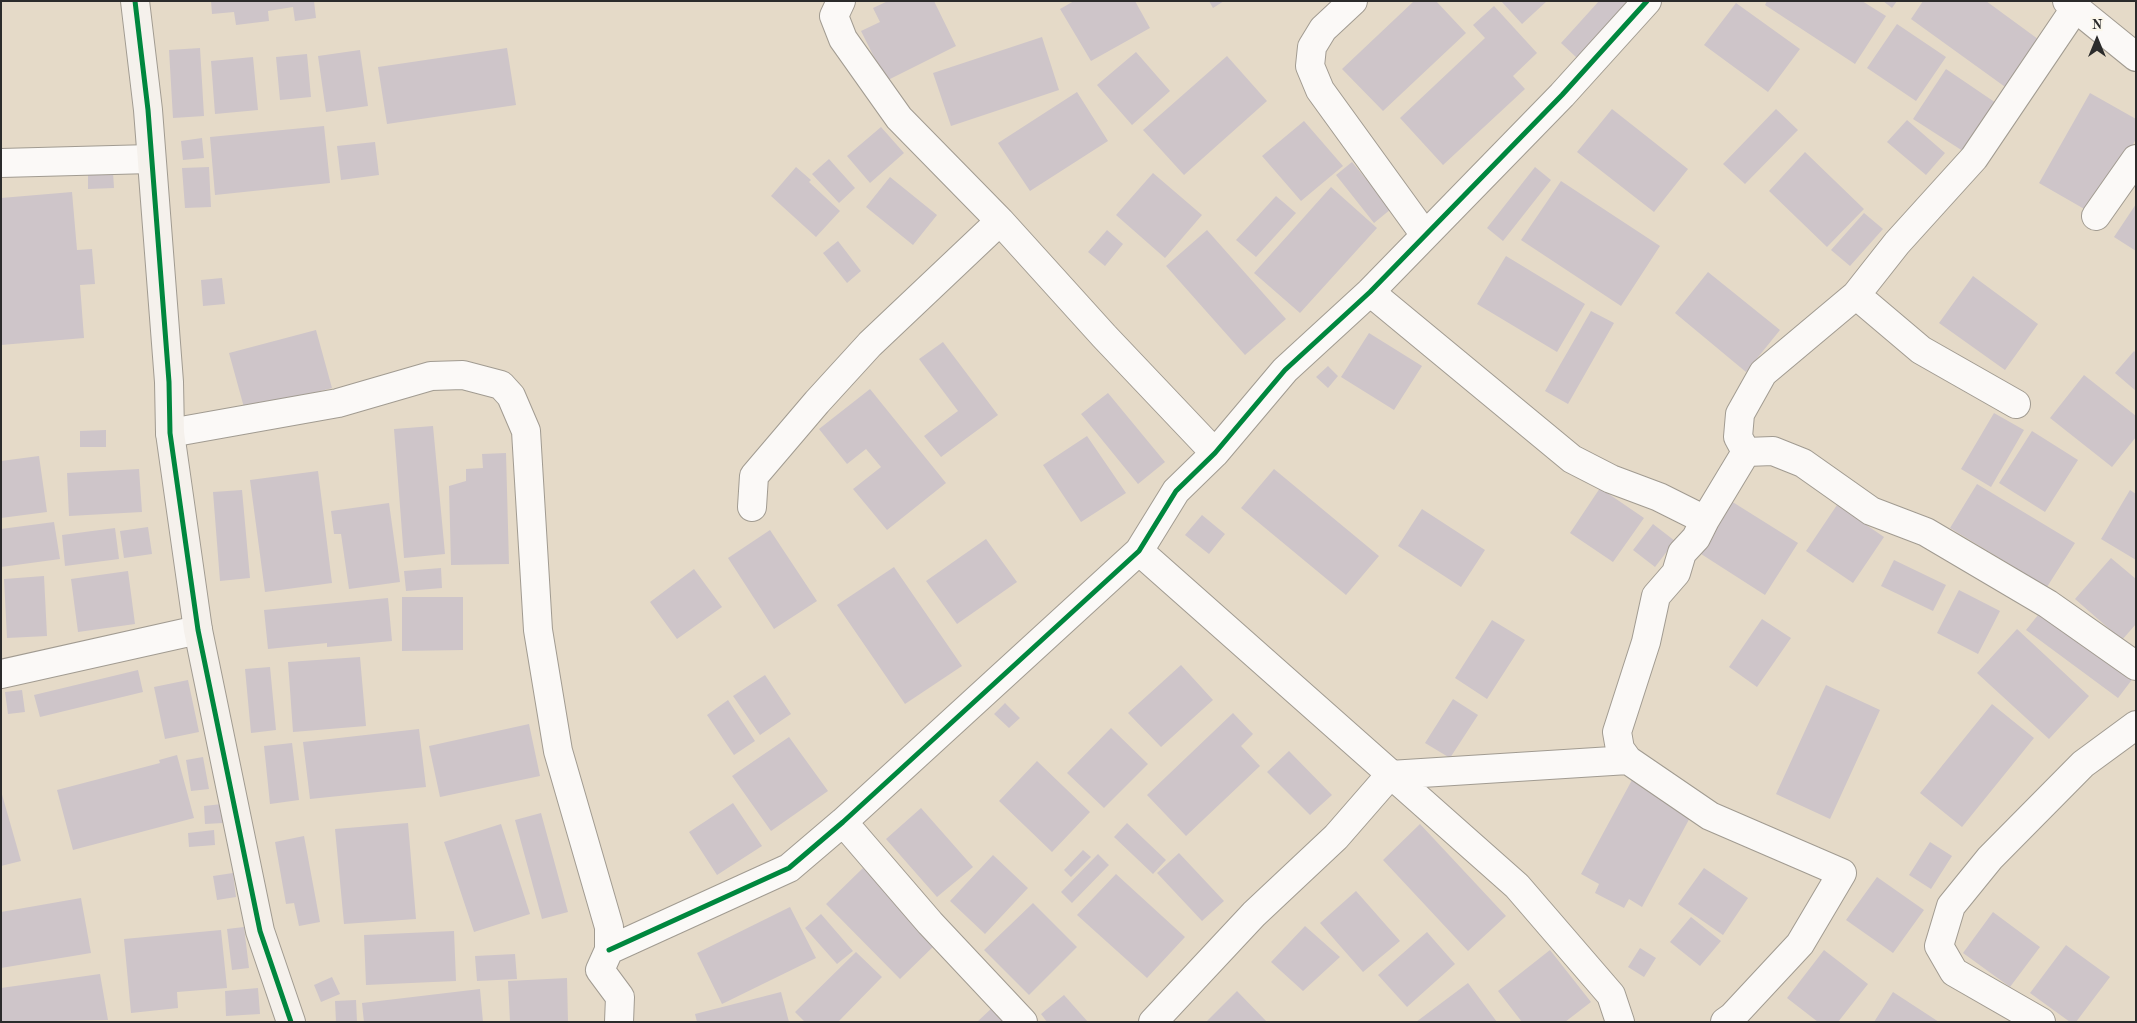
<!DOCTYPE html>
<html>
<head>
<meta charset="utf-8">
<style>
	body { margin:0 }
	#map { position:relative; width:2137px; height:1023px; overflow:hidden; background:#e5dac8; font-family:"Old Standard TT",serif }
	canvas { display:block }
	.frame { position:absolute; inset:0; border:2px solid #2b2b2b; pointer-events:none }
	.north { position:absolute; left:2072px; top:15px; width:50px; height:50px; -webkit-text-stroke:4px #fbf7ec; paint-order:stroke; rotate:0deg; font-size:14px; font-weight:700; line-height:20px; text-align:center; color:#2b2b2b }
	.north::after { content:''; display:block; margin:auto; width:18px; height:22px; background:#2b2b2b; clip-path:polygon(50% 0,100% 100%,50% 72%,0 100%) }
</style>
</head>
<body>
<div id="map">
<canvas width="2137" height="1023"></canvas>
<div class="frame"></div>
<div class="north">N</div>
</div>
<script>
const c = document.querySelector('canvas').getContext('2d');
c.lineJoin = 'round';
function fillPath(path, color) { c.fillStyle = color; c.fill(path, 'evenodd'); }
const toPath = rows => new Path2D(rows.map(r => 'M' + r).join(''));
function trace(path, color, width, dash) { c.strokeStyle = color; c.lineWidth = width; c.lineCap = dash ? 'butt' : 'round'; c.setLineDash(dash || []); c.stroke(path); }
fillPath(toPath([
	[211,1,314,1,316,18,295,21,293,7,268,11,269,21,236,25,234,12,212,14],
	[888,1,934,1,956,46,886,81,861,31,880,22,873,8],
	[1074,1,1135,1,1150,28,1091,61,1060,9],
	[1209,1,1224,1,1213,8],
	[1414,1,1436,1,1466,33,1383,111,1342,69],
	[1501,1,1547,1,1522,24],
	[1599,1,1629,1,1577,58,1561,43],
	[1767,1,1862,1,1886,16,1855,64,1765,5],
	[1883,1,1897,1,1892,8],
	[1923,1,1986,1,2042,42,2008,89,1911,19],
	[1736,3,1800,49,1768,92,1704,45],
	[1494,6,1537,53,1513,76,1525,89,1443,165,1400,118,1485,38,1473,25],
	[1897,24,1946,57,1916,101,1867,68],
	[1042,37,1059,90,951,126,933,73],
	[200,48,204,116,173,118,169,50],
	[507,48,516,105,387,124,378,67],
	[360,50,368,106,326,112,318,56],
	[1136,52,1170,91,1132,125,1097,85],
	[307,54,311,97,280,100,276,57],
	[1227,56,1267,101,1184,175,1143,130],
	[253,57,258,110,215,114,211,61],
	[1946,69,1999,105,1966,153,1913,119],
	[1077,92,1108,141,1030,191,998,143],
	[2090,93,2136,119,2136,139,2093,214,2039,183],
	[1612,109,1688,169,1654,212,1577,152],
	[1776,109,1798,130,1745,184,1723,164],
	[1907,120,1945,153,1926,175,1887,142],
	[1304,121,1343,166,1301,201,1262,156],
	[324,126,330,183,215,195,210,137],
	[881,127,904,153,870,183,847,156],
	[202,138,204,158,183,160,181,141],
	[375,142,379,175,341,180,337,146],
	[1805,152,1864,209,1827,247,1769,191],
	[829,159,855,188,839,203,812,174],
	[1352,162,1391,209,1374,223,1336,175],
	[209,167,211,207,185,208,182,168],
	[796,167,811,180,809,182,840,211,816,237,771,196],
	[1535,167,1551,180,1503,241,1487,228],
	[113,172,114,188,88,189,88,173],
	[1153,173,1202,215,1165,258,1116,215],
	[890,177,937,215,913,245,866,207],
	[1561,181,1660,246,1621,306,1521,240],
	[1331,187,1377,228,1300,313,1254,273],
	[72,192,77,250,92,249,95,284,80,285,84,338,1,345,1,198],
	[1276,196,1296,213,1256,257,1236,240],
	[2136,204,2136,251,2114,237],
	[1864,213,1883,229,1850,266,1831,250],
	[1107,230,1123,244,1105,266,1088,252],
	[1207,230,1286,319,1245,355,1166,266],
	[838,241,861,271,847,283,823,253],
	[1506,256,1585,304,1557,352,1477,304],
	[1708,272,1780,330,1746,372,1675,313],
	[1973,276,2038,324,2005,370,1939,323],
	[222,278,225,304,203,306,201,280],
	[1591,311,1614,323,1568,404,1545,391],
	[316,330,332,388,245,411,229,353],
	[1369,333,1422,366,1394,410,1341,377],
	[943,342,998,415,941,457,924,436,958,411,919,359],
	[2134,351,2136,353,2136,391,2115,373],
	[1328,366,1338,376,1328,388,1316,377],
	[2084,375,2136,416,2136,437,2112,467,2050,418],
	[870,389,946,483,887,530,853,489,881,467,866,449,847,464,819,429],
	[1108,393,1165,462,1138,484,1081,414],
	[1994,413,2024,430,1991,487,1961,469],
	[433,426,445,554,404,558,394,429],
	[106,430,106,447,80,447,80,431],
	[2032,431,2078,460,2045,512,1999,483],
	[1087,436,1126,493,1081,522,1043,465],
	[506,453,509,564,451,565,449,486,466,481,466,469,483,468,482,454],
	[39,456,47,512,1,518,1,461],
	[139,469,142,512,69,516,67,473],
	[1274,469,1379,556,1346,595,1241,508],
	[318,471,332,583,265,592,250,480],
	[1977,484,2075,543,2047,587,1950,528],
	[1600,488,1644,518,1613,562,1570,533],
	[242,490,250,578,220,581,213,492],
	[2130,490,2136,494,2136,560,2101,539],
	[1731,501,1798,543,1765,595,1698,552],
	[389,503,400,582,349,589,341,534,334,534,331,511],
	[1837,505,1884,537,1853,583,1806,551],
	[1422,509,1485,550,1461,587,1398,546],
	[1202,515,1225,534,1209,554,1185,535],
	[54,522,60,559,1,567,1,529],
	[1653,524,1675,541,1655,567,1633,550],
	[148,527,152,554,124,558,120,531],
	[115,528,119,559,65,566,62,535],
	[770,530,817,601,774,629,728,558],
	[986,539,1017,582,957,624,926,581],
	[2111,558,2136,579,2136,624,2122,640,2075,599],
	[1894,560,1946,585,1933,611,1881,586],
	[894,567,962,666,905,704,837,605],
	[441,568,442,588,406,591,404,571],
	[694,569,722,607,677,639,650,602],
	[128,571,135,624,78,632,71,579],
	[44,576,47,636,7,638,4,579],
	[1959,590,2000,611,1978,654,1937,633],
	[402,597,463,597,463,650,402,651],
	[388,598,392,641,327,647,327,643,268,649,264,610],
	[2042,610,2134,677,2118,698,2026,630],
	[1762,619,1791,638,1757,687,1729,667],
	[1492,620,1525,640,1487,699,1455,678],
	[2017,629,2089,696,2049,739,1977,673],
	[360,657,366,726,293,732,288,662],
	[1181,665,1213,700,1161,747,1128,713],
	[270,667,276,730,251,733,245,669],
	[138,670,143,692,40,717,34,695],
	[765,675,791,714,760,735,733,696],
	[188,680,199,732,165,739,154,687],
	[1826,685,1880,710,1830,819,1776,794],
	[22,690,25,712,8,714,5,692],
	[1453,699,1478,715,1450,758,1425,743],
	[728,700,755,741,734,755,707,715],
	[1005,703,1020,718,1009,728,994,714],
	[1992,704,2034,738,1962,827,1920,793],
	[1233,713,1253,734,1241,746,1260,766,1186,836,1147,795],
	[529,724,540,776,440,797,429,746],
	[1111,728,1148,764,1104,808,1067,773],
	[419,729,426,787,310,799,303,742],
	[789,737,828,791,771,831,732,776],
	[292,743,299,800,270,804,264,746],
	[1289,751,1332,795,1310,815,1267,772],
	[177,755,194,818,73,850,57,790,160,763,159,760],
	[203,757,209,789,191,791,186,760],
	[1037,761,1090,812,1052,852,999,801],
	[1632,780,1693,812,1642,907,1629,899,1624,908,1595,893,1599,884,1581,874],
	[1,791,21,861,1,866],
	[733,803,762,846,717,875,689,832],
	[222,804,223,823,205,824,204,806],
	[921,808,973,867,937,897,886,839],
	[541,813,568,912,542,919,515,820],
	[408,823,416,919,344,924,335,829],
	[1127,823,1166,860,1153,874,1114,837],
	[501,824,530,914,474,932,444,842],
	[1420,824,1506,916,1468,951,1383,860],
	[214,830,215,845,189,847,188,833],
	[304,836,320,922,299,926,294,903,286,904,275,842],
	[1930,842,1952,856,1931,889,1909,875],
	[1083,850,1091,857,1071,877,1064,870],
	[1179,853,1224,901,1202,921,1157,873],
	[1098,854,1109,865,1072,903,1061,892],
	[993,855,1028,888,985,934,950,901],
	[863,868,937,943,900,979,826,904],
	[1704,868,1748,898,1723,935,1678,904],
	[233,873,236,897,217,900,213,876],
	[1116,874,1185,937,1147,978,1077,915],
	[1877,877,1924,910,1893,953,1846,920],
	[1356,891,1400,941,1363,972,1320,923],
	[81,898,91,953,1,968,1,912],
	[1033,903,1077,947,1029,995,984,950],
	[790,907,816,958,722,1004,697,953],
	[1993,912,2040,947,2010,987,1963,953],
	[821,914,853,951,837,964,805,928],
	[1691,917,1721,941,1700,966,1670,942],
	[1305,926,1340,957,1303,991,1271,962],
	[244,927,249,968,232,970,227,929],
	[221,930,227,988,177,992,178,1008,131,1013,124,939],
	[454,931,456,981,366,985,364,935],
	[1427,932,1455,964,1407,1007,1378,975],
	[2066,945,2110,977,2076,1022,2070,1022,2030,993],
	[1640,948,1656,958,1644,977,1628,967],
	[1550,950,1591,1002,1565,1022,1522,1022,1498,991],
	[1824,950,1868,984,1838,1022,1818,1022,1787,998],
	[856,952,882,977,838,1022,805,1022,795,1012],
	[515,954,517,979,477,981,475,956],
	[100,974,108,1020,1,1022,1,988],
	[332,977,340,994,321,1002,314,985],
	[567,978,568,1022,510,1022,508,981],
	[1468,983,1497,1022,1416,1022],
	[258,988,260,1014,226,1016,225,991],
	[480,989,483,1022,364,1022,362,1003],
	[1237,991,1267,1022,1206,1022],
	[781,992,789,1022,697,1022,695,1014],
	[1893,992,1939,1022,1874,1022],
	[1064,995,1088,1022,1047,1022,1041,1014],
	[356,1000,357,1022,336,1022,335,1001],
	[993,1007,1007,1022,977,1022]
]), '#cec5c9');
const street = toPath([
	[841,1,834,16,843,39,899,118,1000,221,1104,336,1215,453],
	[1353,1,1323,29,1312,47,1310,66,1320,90,1425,235],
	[2067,1,2136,57],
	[1,163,151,159],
	[2096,216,2136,159],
	[1370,292,1572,459,1611,479,1659,497,1705,520,1746,452,1773,451,1803,463,1871,511,1926,532,2048,604,2136,666],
	[1856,295,1921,350,2016,404],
	[170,433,338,403,431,376,463,375,501,385,511,396,526,431,538,630,558,751,609,927,609,950,600,970,620,997,619,1022],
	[1746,452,1738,437,1740,414,1763,373,1856,295,1897,243,1974,158,2076,7],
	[752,507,754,476,817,402,870,344,1000,221],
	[1705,520,1696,538,1682,553,1676,573,1656,596,1646,642,1617,732,1620,749,1628,760,1710,816,1842,873,1800,944,1732,1017,1725,1022],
	[1139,551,1517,886,1611,995,1620,1022],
	[1,674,198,630],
	[843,822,930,923,1023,1022],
	[609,950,789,868,843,822,1139,551,1176,491,1215,453,1285,370,1370,292,1562,95,1647,1],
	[1153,1022,1254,914,1336,837,1390,775,1628,760],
	[2041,1022,1954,972,1939,946,1951,906,1990,858,2083,764,2136,725]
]);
const secondary = toPath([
	[135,1,148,110,169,382,170,433,198,630,260,931,291,1022]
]);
trace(street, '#a19b91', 30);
trace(secondary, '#a19b91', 30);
trace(street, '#fbf9f7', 28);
trace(secondary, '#f5f1ec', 28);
trace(toPath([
	[135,1,148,110,169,382,170,433,198,630,260,931,291,1022],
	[609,950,789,868,843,822,1139,551,1176,491,1215,453,1285,370,1370,292,1562,95,1647,1]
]), '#00873e', 5);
</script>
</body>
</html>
